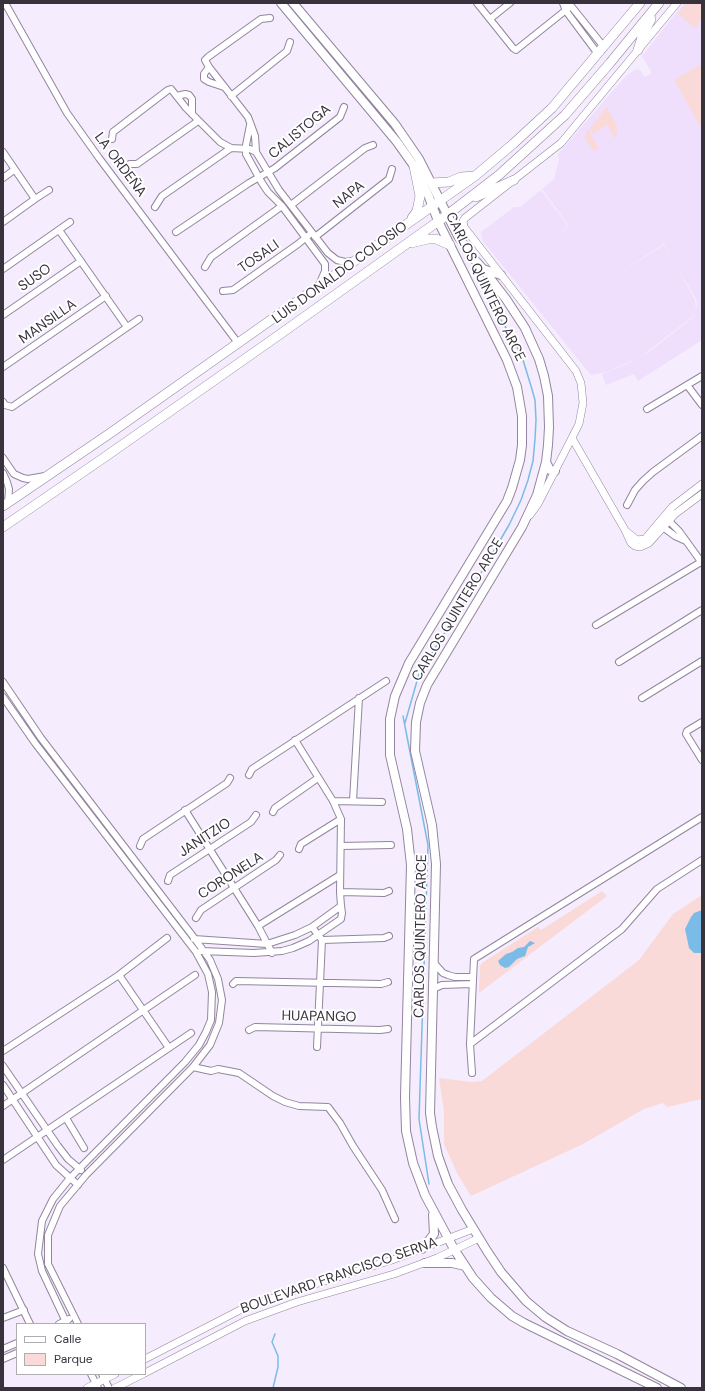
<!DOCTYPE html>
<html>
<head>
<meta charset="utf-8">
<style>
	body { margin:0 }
	#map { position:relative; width:705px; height:1391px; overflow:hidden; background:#f5ecfd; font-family:"DM Sans",sans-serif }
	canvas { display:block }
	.frame { position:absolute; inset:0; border:4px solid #38323d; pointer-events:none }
	.legend { position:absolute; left:16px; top:1323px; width:130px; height:52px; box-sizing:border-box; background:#fff; border:1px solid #afadb1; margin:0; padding:5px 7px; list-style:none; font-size:12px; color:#38323d }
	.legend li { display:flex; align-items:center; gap:8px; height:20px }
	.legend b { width:20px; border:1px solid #afadb1 }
</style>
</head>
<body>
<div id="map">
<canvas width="705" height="1391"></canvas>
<div class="frame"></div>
<ul class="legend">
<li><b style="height:5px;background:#fff"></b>Calle</li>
<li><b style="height:11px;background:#fad9d9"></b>Parque</li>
</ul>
</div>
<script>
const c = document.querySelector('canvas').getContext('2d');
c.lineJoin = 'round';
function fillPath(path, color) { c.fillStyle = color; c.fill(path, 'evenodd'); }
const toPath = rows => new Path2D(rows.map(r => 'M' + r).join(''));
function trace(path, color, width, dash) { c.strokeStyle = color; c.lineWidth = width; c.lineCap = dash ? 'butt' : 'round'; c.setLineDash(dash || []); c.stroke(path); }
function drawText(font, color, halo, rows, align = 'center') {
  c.font = font + ' "DM Sans",sans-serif'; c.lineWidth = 4; c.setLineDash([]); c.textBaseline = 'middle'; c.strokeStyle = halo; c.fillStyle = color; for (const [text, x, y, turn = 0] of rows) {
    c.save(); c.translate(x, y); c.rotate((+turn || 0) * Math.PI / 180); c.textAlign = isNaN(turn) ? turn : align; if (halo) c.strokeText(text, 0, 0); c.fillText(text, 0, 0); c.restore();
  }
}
fillPath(toPath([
	[684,3,702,3,702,340,638,381,634,374,606,385,602,374,620,367,640,357,609,371,597,374,592,375,589,373,482,240,481,232,514,207,520,207,541,190,568,226,553,239,569,226,542,189,554,179,559,160,558,154,625,77,636,69,640,70,645,77,652,73,642,56],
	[664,244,673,260,664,245,600,285],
	[675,264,696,299,697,304,696,311,692,318,649,352,643,355,692,317,696,311,695,300]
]), '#efdffc');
fillPath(toPath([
	[686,3,702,3,702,19,695,28,678,14],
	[702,64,702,129,674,80],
	[607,107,617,126,617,132,615,139,607,125,593,134,590,128],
	[588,129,599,148,593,151,585,138,586,132],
	[602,891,607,896,479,993,480,966,482,963,538,927,541,930],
	[702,895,702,1099,667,1107,663,1103,644,1109,583,1144,471,1196,457,1173,444,1144,444,1111,439,1078,471,1082,482,1081,639,960,673,914]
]), '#fad9d9');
fillPath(toPath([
	[702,910,702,953,694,953,689,948,685,929,691,917,694,913],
	[530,941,535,943,528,947,525,956,517,959,509,967,505,968,500,965,498,961,506,954,512,952,518,948,524,947]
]), '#7bbbe8');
trace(toPath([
	[403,716,428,845,419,1119,429,1184],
	[405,723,419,674,464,602,509,525,521,500,528,480,533,461,535,439,536,420,535,400,531,386,523,360,514,340,487,299],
	[273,1388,278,1367,278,1356,272,1342,275,1334]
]), '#7bbbe8', 1.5);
const minor = toPath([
	[5,3,67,113,99,158,238,343],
	[477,3,513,48,516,50,571,6],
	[563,3,566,11,598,54],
	[569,5,571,6,604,47],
	[490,19,510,3],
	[209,67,204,74,204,79,209,82,224,87],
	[177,96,185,94,189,95,192,99,192,114],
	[231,96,287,51,290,42],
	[250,125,246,145,246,154,262,183,268,192,282,206,325,264,325,271,319,285],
	[112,139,113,132,168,90,171,89,186,108,220,142,231,148,250,149,256,152,279,190,328,253,337,260,345,262,353,261],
	[3,152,35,199,3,222],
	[256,152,255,136,248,117,209,67,205,60,208,57,261,19,270,18],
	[130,164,137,164,198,121],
	[3,178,14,170],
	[35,199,49,190],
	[291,205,365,148,373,145],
	[155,207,162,196,231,148],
	[59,230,127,327],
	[176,232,249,183,275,168,340,117,344,107],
	[315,237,389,179,392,169],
	[205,267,211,257,282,206],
	[3,269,70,222],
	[223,291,233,290,298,244,309,235],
	[3,315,81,261],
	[3,367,106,296],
	[687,385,702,405],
	[3,402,5,405,12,407,139,319],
	[647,409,702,376],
	[3,458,14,474,23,478,28,479,45,476],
	[3,473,7,482,9,489,8,503],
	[627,505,635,490,643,481,653,472,702,436],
	[666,518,679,531,702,563],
	[660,525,675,536,686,541],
	[596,625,701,562],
	[619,662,702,610],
	[3,682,41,738,195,939,210,960,218,979,222,1000,219,1023,210,1045,193,1067,86,1175,60,1206,48,1235,48,1264,78,1324],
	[3,697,35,743,196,952,208,974,212,992,211,1020,206,1032,199,1045,185,1062,70,1178,53,1199,42,1221,38,1254,42,1271,67,1324],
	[642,698,702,661],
	[702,722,687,731,686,734,702,760],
	[249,775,252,769,386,681],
	[333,801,382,802],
	[353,801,359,698],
	[185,810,258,926,272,953],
	[273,812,275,808,318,778],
	[140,846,143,839,227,783,230,778],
	[341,846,391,845],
	[299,849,301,844,341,819],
	[168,881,170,875,251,822,256,815],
	[340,892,384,893,389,891],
	[196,918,201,910,276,860,280,855],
	[258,926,340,875],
	[312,927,322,940,317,1047],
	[194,939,267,944,295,935,312,927,341,906],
	[322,940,384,938,389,936],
	[201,951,254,953,282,951,293,948,309,941,341,919,342,913,341,906,340,892,341,819,333,801,295,740],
	[434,963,443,973,448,975,455,977,472,977],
	[119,975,169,1048],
	[233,984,236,981,381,984,388,982],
	[433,989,442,985,472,984],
	[249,1030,255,1027,380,1030,388,1029],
	[470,1044,622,929,657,889,702,860],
	[3,1051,119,975,167,938],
	[3,1066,58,1146,68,1159,81,1170],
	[193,1067,211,1071,218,1069,239,1073,273,1096,285,1102,299,1106,328,1107,340,1123,353,1146,382,1190,395,1219],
	[472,1073,470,1044,474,959,702,817],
	[3,1085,56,1165,78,1185],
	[3,1106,195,975],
	[66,1118,84,1148],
	[3,1160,191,1033],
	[3,1268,30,1324],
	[3,1318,24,1310],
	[59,1324,69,1319],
	[3,1349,17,1343],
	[3,1359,17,1353],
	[91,1374,98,1388],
	[102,1374,109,1388]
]);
const tertiary = toPath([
	[572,438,625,530,631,543,635,546,640,547,649,543,675,514,702,494],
	[530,515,538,504,579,424,583,403,581,383,576,371,464,227,463,221,465,218,561,143,677,3],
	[627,532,637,540,645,539,672,507,702,484],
	[145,1359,240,1310,293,1291,392,1260,473,1229],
	[145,1373,245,1321,297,1302,394,1274,437,1258,479,1238],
	[87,1388,115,1374],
	[115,1388,143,1374]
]);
const secondary = toPath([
	[281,3,397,142,414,166,429,197,438,221,507,360,517,387,522,416,522,445,520,460,512,488,507,501,409,663,395,696,390,719,390,755,407,829,411,865,405,1097,406,1131,413,1163,425,1195,454,1249,473,1278,491,1298,512,1316,524,1323,657,1388],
	[293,3,395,124,419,159,458,236,474,259,483,269,506,299,525,328,539,359,544,376,548,396,549,427,548,445,546,462,537,495,522,527,427,685,420,703,416,722,415,751,432,825,436,864,430,1113,432,1127,438,1156,448,1184,462,1210,487,1251,501,1272,526,1301,545,1317,567,1331,617,1354,681,1388],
	[483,269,501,275],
	[546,462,550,470,555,471],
	[422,1249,434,1234,433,1215],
	[425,1263,452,1263,465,1266]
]);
const primary = toPath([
	[638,50,642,37,651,19],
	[432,183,449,182,461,177,475,176],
	[476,197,514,180],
	[412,218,417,211,420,196,414,166],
	[411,243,428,239,436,239,450,245],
	[3,506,109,434,475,176,513,144,552,108,640,3],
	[3,527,102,459,279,335,447,215,499,175,565,115,610,63,659,3]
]);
trace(minor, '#93859f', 8);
trace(tertiary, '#93859f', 8);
trace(secondary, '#93859f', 10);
trace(primary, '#93859f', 10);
trace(minor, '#fff', 6);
trace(tertiary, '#fff', 7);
trace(secondary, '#fff', 8);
trace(primary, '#fff', 9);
drawText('14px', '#38323d', '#fff', [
	["CALISTOGA",300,132,-40],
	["LA ORDEÑA",120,165,53],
	["NAPA",349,195,-38],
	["TOSALI",259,257,-35],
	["LUIS DONALDO COLOSIO",340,273,-36],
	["SUSO",35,278,-35],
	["CARLOS QUINTERO ARCE",485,287,64],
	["MANSILLA",48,322,-35],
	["CARLOS QUINTERO ARCE",458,610,-59],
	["JANITZIO",205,838,-33],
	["CORONELA",231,876,-33],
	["CARLOS QUINTERO ARCE",421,936,-89],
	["HUAPANGO",319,1017,1],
	["BOULEVARD FRANCISCO SERNA",339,1276,-19]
]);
</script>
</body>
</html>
